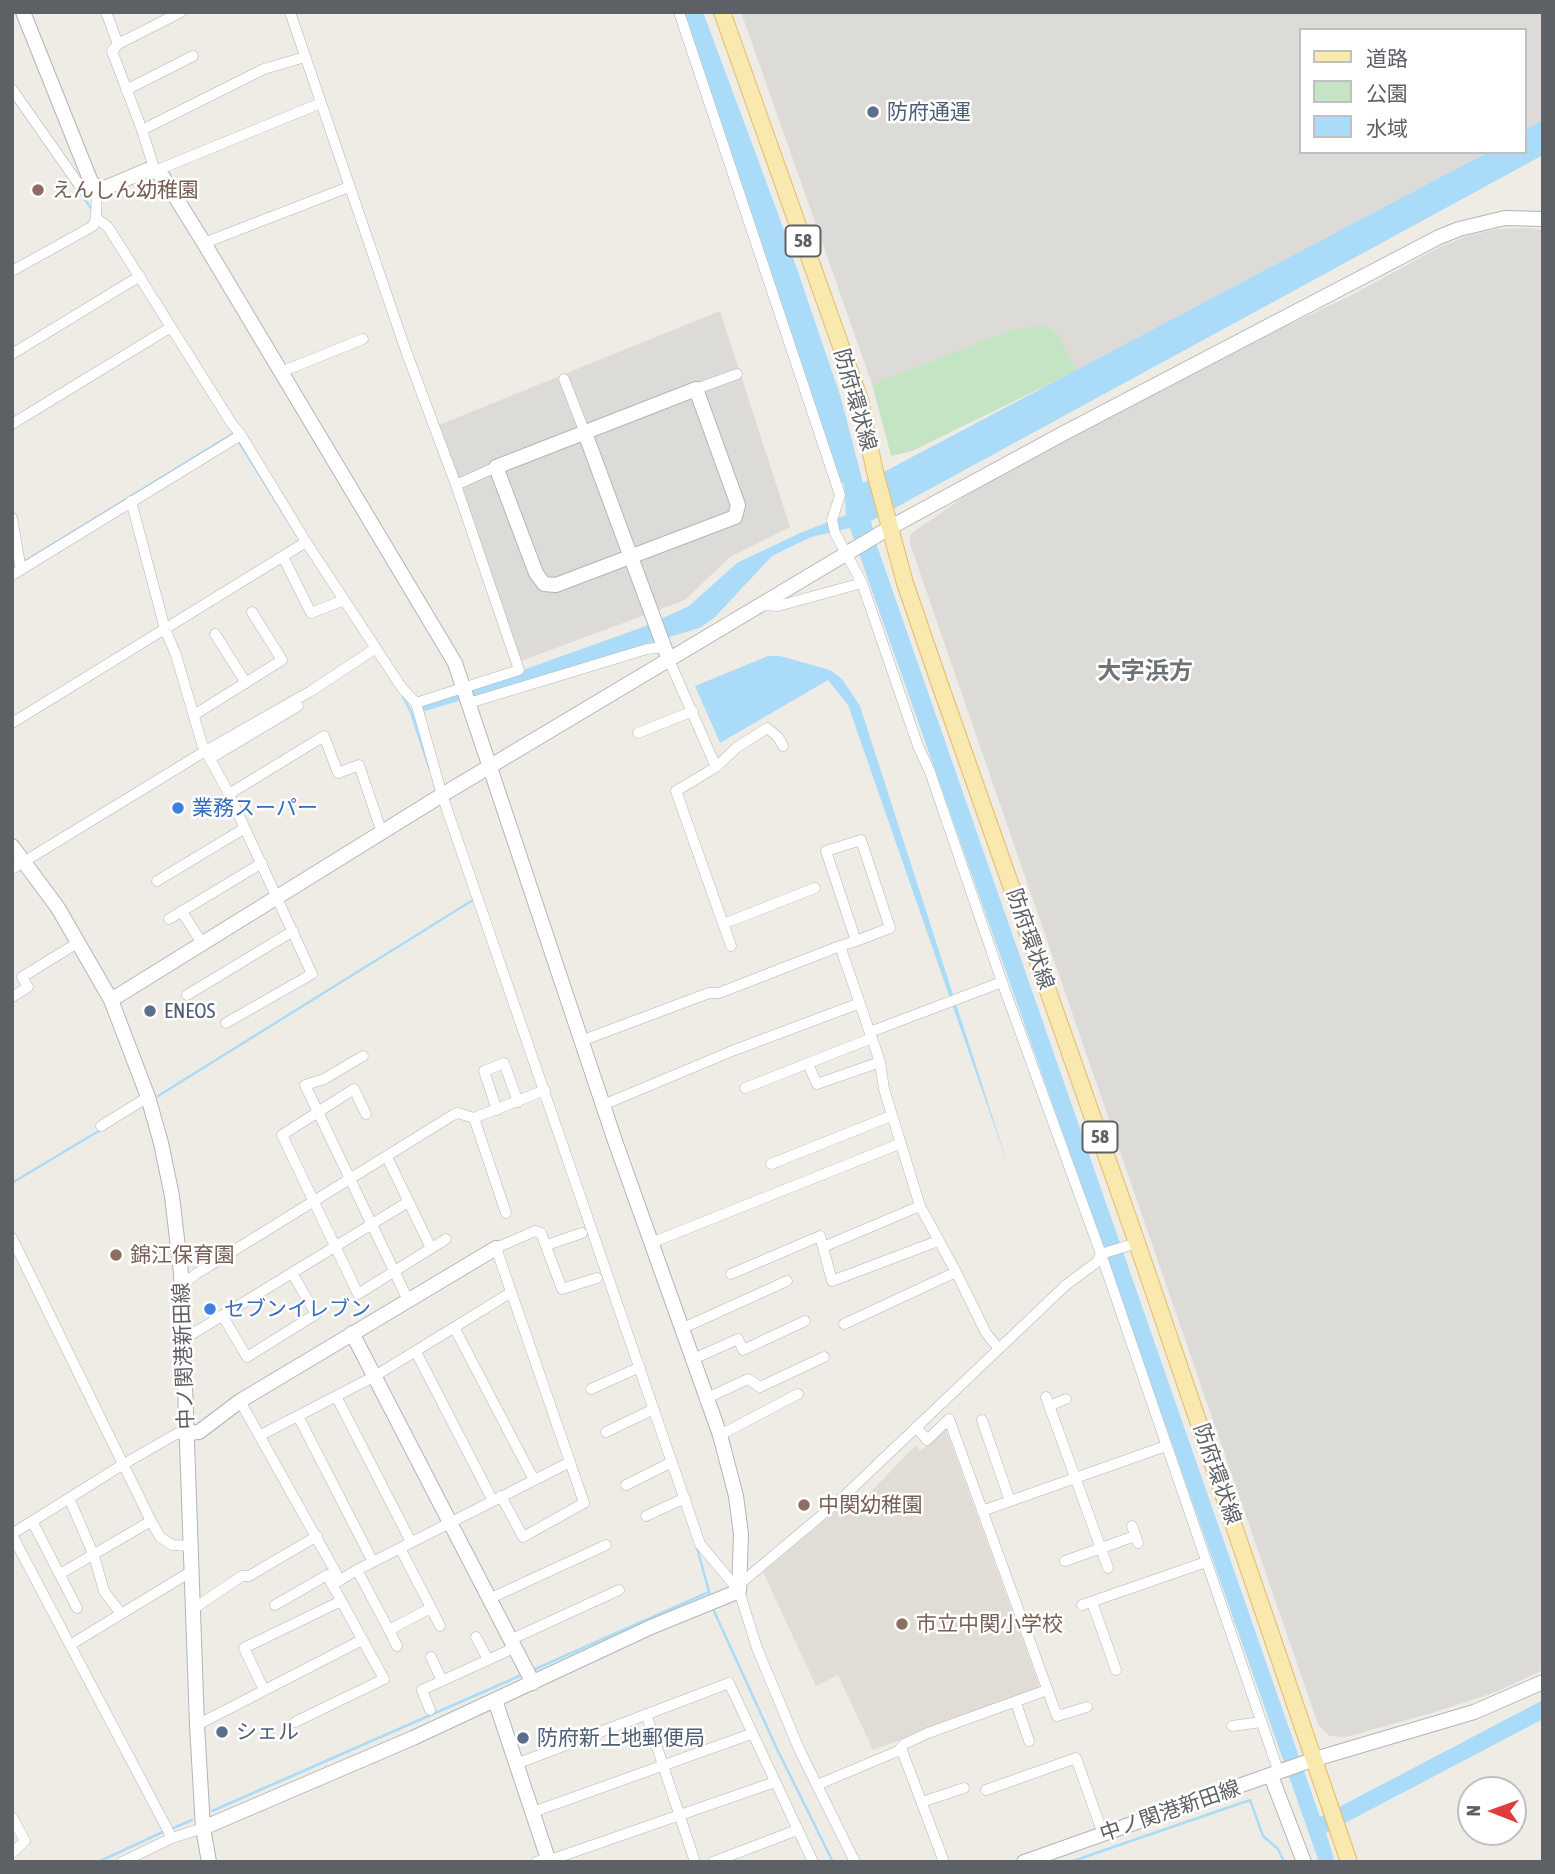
<!DOCTYPE html>
<html>
<head>
<meta charset="utf-8">
<style>
	body { margin:0 }
	#map { position:relative; width:1555px; height:1874px; overflow:hidden; background:#eeece5; font-family:"Asap Condensed","Noto Sans JP",sans-serif }
	canvas { display:block }
	.frame { position:absolute; inset:0; border:14px solid #5d6165; pointer-events:none }
	.legend { position:absolute; left:1299px; top:28px; width:228px; height:126px; box-sizing:border-box; background:#fff; border:2px solid #bec0c1; margin:0; padding:9px 12px; list-style:none; font-size:21px; color:#5d6165 }
	.legend li { display:flex; align-items:center; gap:14px; height:35px }
	.legend b { width:35px; border:2px solid #bec0c1 }
	.north { position:absolute; left:1457px; top:1776px; width:70px; height:70px; box-sizing:border-box; background:#fff; border:2px solid #bec0c1; border-radius:50%; rotate:271deg; font-size:19px; font-weight:700; line-height:28px; text-align:center; color:#5d6165 }
	.north::after { content:''; display:block; margin:auto; width:24px; height:32px; background:#de3e3b; clip-path:polygon(50% 0,100% 100%,50% 72%,0 100%) }
</style>
</head>
<body>
<div id="map">
<canvas width="1555" height="1874"></canvas>
<div class="frame"></div>
<ul class="legend">
<li><b style="height:9px;background:#fae9af"></b>道路</li>
<li><b style="height:19px;background:#c5e4c3"></b>公園</li>
<li><b style="height:19px;background:#aadcfa"></b>水域</li>
</ul>
<div class="north">N</div>
</div>
<script>
const c = document.querySelector('canvas').getContext('2d');
c.lineJoin = 'round';
function fillPath(path, color) { c.fillStyle = color; c.fill(path, 'evenodd'); }
const toPath = rows => new Path2D(rows.map(r => 'M' + r).join(''));
function trace(path, color, width, dash) { c.strokeStyle = color; c.lineWidth = width; c.lineCap = dash ? 'butt' : 'round'; c.setLineDash(dash || []); c.stroke(path); }
function drawText(font, color, halo, rows, align = 'center') {
  c.font = font + ' "Asap Condensed","Noto Sans JP",sans-serif'; c.lineWidth = 5; c.setLineDash([]); c.textBaseline = 'middle'; c.strokeStyle = halo; c.fillStyle = color; for (const [text, x, y, turn = 0] of rows) {
    c.save(); c.translate(x, y); c.rotate((+turn || 0) * Math.PI / 180); c.textAlign = isNaN(turn) ? turn : align; if (halo) c.strokeText(text, 0, 0); c.fillText(text, 0, 0); c.restore();
  }
}
fillPath(toPath([
	[741,12,1543,12,1543,119,1525,131,1525,30,1301,30,1301,152,1488,152,1076,371,1059,336,1011,330,872,384],
	[1529,228,1543,230,1543,1670,1496,1692,1432,1713,1346,1737,1329,1736,1318,1724,909,541,912,533,991,478,1280,329,1352,295,1438,248,1467,236,1497,229],
	[720,311,790,527,730,557,685,600,521,661,434,427]
]), '#dddbd7');
fillPath(toPath([
	[945,1427,1040,1688,873,1750,838,1675,816,1686,763,1572,835,1512,856,1507,915,1446,921,1451]
]), '#e1ddd6');
fillPath(toPath([
	[1038,326,1048,327,1059,336,1076,371,912,451,891,456,872,384,1011,330]
]), '#c5e4c3');
fillPath(toPath([
	[679,12,703,12,780,219,841,398,863,483,1488,152,1525,152,1525,131,1543,119,1543,155,871,521,877,546,1320,1817,1543,1700,1543,1719,1326,1833,1335,1862,1319,1862,850,528,811,537,772,556,714,618,699,628,422,712,419,704,523,670,643,627,689,606,737,563,800,533,846,515,844,484,838,481],
	[768,656,780,656,830,670,842,679,860,706,1008,1165,848,705,828,680,720,743,695,686]
]), '#aadcfa');
trace(toPath([
	[79,191,93,211],
	[239,442,298,537],
	[22,563,234,433],
	[402,695,411,712,430,770],
	[158,1096,473,900],
	[12,1183,102,1129],
	[696,1544,711,1599],
	[713,1609,777,1749,833,1862],
	[533,1670,709,1592],
	[212,1811,524,1674],
	[171,1829,192,1820],
	[98,1862,165,1831],
	[1070,1862,1250,1800,1263,1836,1278,1849,1284,1862]
]), '#aadcfa', 2.5);
const street = toPath([
	[106,12,118,44],
	[181,12,118,44,112,51,142,130,155,171,321,103],
	[290,12,406,351,456,485,519,670,416,703],
	[679,12,840,495,832,520,835,533,862,583,918,746,930,772,1002,982,1101,1254,1279,1773],
	[12,89,82,189,97,187,96,218,93,226,12,271],
	[126,90,193,56],
	[142,130,264,69,305,57],
	[96,218,108,227,232,424,241,435,306,542,402,688,416,703,442,795,700,1544,739,1591,757,1648,799,1749,855,1862],
	[204,243,349,187],
	[12,354,140,276],
	[281,372,363,339],
	[564,379,585,433],
	[696,389,737,374],
	[12,424,171,327],
	[456,485,496,467],
	[131,501,165,629,176,655,202,744,229,794,312,974,226,1023],
	[12,518,21,570],
	[283,557,311,613,344,600],
	[12,575,241,435],
	[761,605,778,606,862,583],
	[215,634,246,683],
	[669,660,716,767],
	[469,703,647,649,665,647],
	[194,715,282,660,252,612],
	[12,723,306,542],
	[638,733,693,711],
	[211,758,298,706],
	[229,794,324,736,338,773,359,765,382,833],
	[12,869,207,750,311,691,376,648],
	[157,881,245,828],
	[182,912,202,943],
	[169,919,262,863],
	[723,924,815,888],
	[731,946,676,791,716,767,736,748,767,728,778,737,783,746],
	[840,946,880,1062,884,1089,920,1206,956,1272,986,1333,998,1348],
	[187,995,293,931],
	[12,997,28,987,22,977,79,942],
	[870,1032,1002,982],
	[581,1041,709,993,719,993,840,946,856,941,890,928,861,840,826,851,856,941],
	[363,1056,324,1079,305,1085,408,1300],
	[808,1064,817,1084,880,1062],
	[745,1088,872,1038],
	[603,1105,732,1051,860,1003],
	[497,1110,484,1071,504,1063,518,1102],
	[366,1114,354,1089,282,1135,358,1294,446,1239],
	[474,1118,506,1213],
	[101,1126,148,1097],
	[387,1157,431,1248],
	[771,1164,891,1116],
	[12,1238,151,1521,160,1537,172,1545,191,1546],
	[651,1243,899,1144],
	[547,1245,582,1233],
	[823,1247,920,1206],
	[731,1274,820,1236,832,1281,938,1241],
	[182,1285,196,1274,453,1115,458,1113,474,1118,545,1090],
	[222,1315,247,1357,316,1314,292,1273],
	[844,1324,956,1272],
	[455,1329,534,1480],
	[681,1329,787,1281],
	[184,1339,408,1202],
	[416,1352,493,1501],
	[691,1360,738,1339,743,1350,805,1321],
	[591,1389,640,1367],
	[336,1396,411,1542],
	[1046,1397,1108,1568],
	[705,1399,748,1379,760,1387,824,1357],
	[240,1401,340,1580],
	[1049,1406,1066,1399],
	[298,1416,373,1562],
	[982,1420,1010,1501],
	[916,1427,927,1440,949,1419,1057,1716,1087,1707],
	[606,1432,654,1409],
	[261,1435,375,1376,510,1293],
	[720,1435,798,1394],
	[626,1485,672,1462],
	[501,1496,523,1537,584,1503,570,1462],
	[69,1498,94,1556,104,1591,121,1614],
	[982,1511,1166,1446],
	[646,1516,685,1498],
	[32,1521,77,1608],
	[1132,1526,1138,1543],
	[12,1534,122,1465,176,1434,187,1433],
	[12,1535,172,1838],
	[1065,1561,1135,1536],
	[357,1570,389,1630,431,1608,400,1548],
	[60,1574,151,1521],
	[741,1583,842,1498,1066,1285,1097,1262,1101,1254,1130,1245,1136,1240],
	[332,1585,357,1570,570,1462,496,1248,535,1231,541,1233,562,1289,597,1278],
	[491,1598,606,1545],
	[1092,1602,1116,1670],
	[275,1605,327,1575,384,1679,295,1722],
	[1082,1605,1206,1562],
	[431,1608,440,1626],
	[193,1609,242,1576,249,1576,317,1536],
	[389,1630,397,1646],
	[476,1637,488,1660],
	[512,1639,619,1590],
	[70,1645,192,1571],
	[431,1657,442,1681],
	[264,1690,244,1648,341,1601],
	[1016,1703,1029,1741],
	[430,1710,422,1690,516,1647],
	[646,1714,695,1862],
	[197,1725,362,1640],
	[1232,1726,1261,1722],
	[901,1748,944,1862],
	[516,1764,729,1683,813,1862],
	[817,1785,898,1751,904,1744,928,1733,1047,1690],
	[986,1790,1076,1758,1103,1834],
	[922,1802,964,1788],
	[533,1812,751,1734],
	[12,1817,25,1841,12,1853],
	[122,1862,172,1838,203,1828],
	[536,1862,548,1858,556,1858,775,1782],
	[713,1862,797,1830]
]);
const secondary = toPath([
	[23,12,91,182,97,187,105,188,147,170,155,171,163,177,204,243,455,663,615,1141,720,1435,736,1496,741,1534,739,1591,651,1627,413,1738,203,1828],
	[696,389,738,505,735,517,556,585,544,584,536,573,496,467,696,389],
	[585,433,669,660],
	[12,846,58,908,111,1000,148,1097,161,1143,172,1196,181,1273,197,1725,203,1828,209,1862],
	[111,1000,442,795,891,527,1066,432,1439,237,1459,229,1505,218,1543,219],
	[352,1333,533,1683],
	[187,1433,199,1432,240,1401,496,1248],
	[495,1700,549,1862],
	[1271,1776,1304,1862],
	[1024,1862,1315,1759,1474,1712,1543,1682]
]);
const primary = toPath([
	[722,12,860,400,875,472,905,583,938,679,1136,1240,1349,1862]
]);
trace(street, '#b2b6b9', 11);
trace(secondary, '#b1b5b9', 16);
trace(primary, '#e8bb64', 18);
trace(street, '#fff', 10);
trace(secondary, '#fff', 14);
trace(primary, '#fae9af', 16);
for (const [x, y, r, color] of [
	[873,112,7,"#5c6f8a"],
	[38,190,7,"#8d6e63"],
	[178,808,7,"#3f7fe0"],
	[150,1011,7,"#5c6f8a"],
	[116,1255,7,"#8d6e63"],
	[210,1309,7,"#3f7fe0"],
	[804,1505,7,"#8d6e63"],
	[902,1624,7,"#8d6e63"],
	[222,1732,7,"#5c6f8a"],
	[523,1738,7,"#5c6f8a"]
]) { const dot = new Path2D(); dot.arc(x, y, r, 0, 2 * Math.PI); c.fillStyle = color; c.fill(dot); trace(dot, '#fff', 2.5); }
for (const [x, y, w] of [
	[803,241,35],
	[1100,1137,35]
]) { const box = new Path2D(); box.roundRect(x - w / 2, y - 15.5, w, 31, 5); c.fillStyle = '#fff'; c.fill(box); trace(box, '#5d6165', 2); }
drawText('bold 19px', '#5d6165', null, [
	["58",803,241],
	["58",1100,1137]
]);
drawText('21px', '#4e5e75', '#fff', [
	["防府通運",887,112],
	["ENEOS",164,1011],
	["シェル",236,1732],
	["防府新上地郵便局",537,1738]
], 'left');
drawText('21px', '#785e54', '#fff', [
	["えんしん幼稚園",52,190],
	["錦江保育園",130,1255],
	["中関幼稚園",818,1505],
	["市立中関小学校",916,1624]
], 'left');
drawText('21px', '#5d6165', '#fff', [
	["防府環状線",855,400,74],
	["防府環状線",1030,939,71],
	["中ノ関港新田線",184,1356,-92],
	["防府環状線",1217,1474,71],
	["中ノ関港新田線",1170,1811,-19]
]);
drawText('21px', '#366cbe', '#fff', [
	["業務スーパー",192,808],
	["セブンイレブン",224,1309]
], 'left');
drawText('bold 24px', '#6e7377', '#fff', [
	["大字浜方",1145,671]
]);
</script>
</body>
</html>
